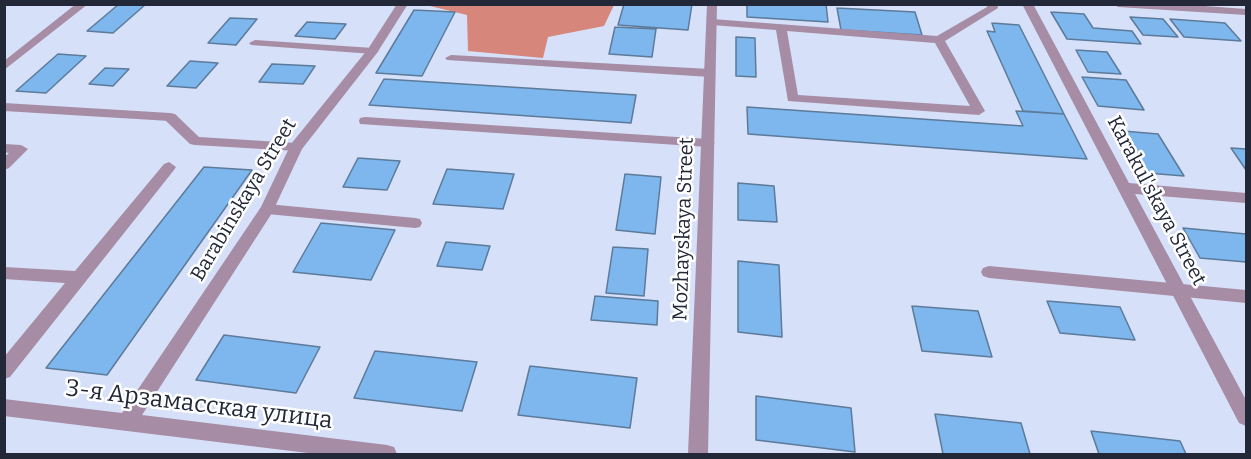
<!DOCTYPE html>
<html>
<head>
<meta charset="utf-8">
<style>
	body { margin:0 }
	#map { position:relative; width:1251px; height:459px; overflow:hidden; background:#d6e0f9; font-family:Bitter,serif }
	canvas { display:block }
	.frame { position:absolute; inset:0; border:6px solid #232838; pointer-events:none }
</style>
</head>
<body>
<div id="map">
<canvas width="1251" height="459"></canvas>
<div class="frame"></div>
</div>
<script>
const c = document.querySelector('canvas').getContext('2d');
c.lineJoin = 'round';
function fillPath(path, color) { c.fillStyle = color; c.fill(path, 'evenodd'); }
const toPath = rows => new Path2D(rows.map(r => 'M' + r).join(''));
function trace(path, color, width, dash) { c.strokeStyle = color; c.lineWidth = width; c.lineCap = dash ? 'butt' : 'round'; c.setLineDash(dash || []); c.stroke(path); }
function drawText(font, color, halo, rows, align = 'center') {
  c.font = font + ' Bitter,serif'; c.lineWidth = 5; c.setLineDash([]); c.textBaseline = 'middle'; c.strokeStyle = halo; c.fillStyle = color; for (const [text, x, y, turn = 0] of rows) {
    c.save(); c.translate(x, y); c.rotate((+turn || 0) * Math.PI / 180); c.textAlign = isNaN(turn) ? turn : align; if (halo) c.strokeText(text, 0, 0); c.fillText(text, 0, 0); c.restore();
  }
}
fillPath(toPath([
	[422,4,614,5,604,26,548,37,543,58,468,51,467,15]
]), '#d6867a');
const building = toPath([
	[119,4,146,4,113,33,87,31,119,4],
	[624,4,692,4,688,30,618,25,624,4],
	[747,4,826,4,828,22,747,17,747,4],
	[837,8,915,12,922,35,841,30,837,8],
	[414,10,455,12,422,76,376,73,414,10],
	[1051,12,1084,14,1093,28,1132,31,1141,44,1067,39,1051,12],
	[1130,17,1163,19,1178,37,1143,35,1130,17],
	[230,18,257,19,236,45,208,43,230,18],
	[1170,19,1225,23,1241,41,1184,37,1170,19],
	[307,22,346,24,335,39,295,36,307,22],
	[992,23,1019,25,1064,114,1023,111,987,31,995,32,992,23],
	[615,27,656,29,652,57,609,54,615,27],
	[736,37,755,38,756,77,736,76,736,37],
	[1076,50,1107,52,1121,74,1088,72,1076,50],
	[58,54,86,56,46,93,16,91,58,54],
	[190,61,218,63,196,88,167,86,190,61],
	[272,64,315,66,303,84,259,82,272,64],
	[105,68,129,69,113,86,89,84,105,68],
	[1082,77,1126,80,1144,110,1098,106,1082,77],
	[384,79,636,95,631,123,369,105,384,79],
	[747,107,1023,126,1016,111,1064,114,1087,159,748,134,747,107],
	[1123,131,1158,134,1184,176,1147,173,1123,131],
	[1231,148,1246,149,1246,170,1231,148],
	[358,158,400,161,387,190,343,187,358,158],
	[204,167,252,170,107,375,46,368,204,167],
	[447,169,514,174,503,209,433,204,447,169],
	[625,174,661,177,655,234,616,230,625,174],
	[738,183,774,186,777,222,738,220,738,183],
	[321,223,395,230,371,280,293,272,321,223],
	[1183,228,1246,234,1246,262,1200,258,1183,228],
	[446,242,490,246,482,270,437,266,446,242],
	[613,247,648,249,644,296,606,293,613,247],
	[738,261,779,265,782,337,738,332,738,261],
	[595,296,658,301,657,325,591,320,595,296],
	[1047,301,1120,307,1135,340,1060,333,1047,301],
	[912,306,978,311,992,357,922,351,912,306],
	[224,335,320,347,296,393,196,380,224,335],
	[375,351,477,362,462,411,354,398,375,351],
	[530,366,637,378,630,428,518,415,530,366],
	[756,396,851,408,855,452,756,440,756,396],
	[935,414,1021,423,1030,454,943,454,935,414],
	[1091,431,1180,441,1186,454,1099,454,1091,431]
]);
fillPath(building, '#7eb6ee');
trace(building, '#5c7a99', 1.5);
fillPath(toPath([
	[987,4,997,4,998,8,945,41,985,111,979,115,788,101,776,30,712,25,707,22,712,19,937,36,987,7,987,4],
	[787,31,935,43,970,106,798,95,787,31],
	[255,40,373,48,379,51,373,54,251,45,249,43,255,40],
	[451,55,710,69,716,73,710,77,447,60,445,58,451,55],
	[170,113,175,114,199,137,296,143,303,147,296,151,195,145,190,144,165,120,164,117,170,113],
	[365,117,708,139,715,143,708,147,360,124,359,121,360,118,365,117],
	[4,144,21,145,28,149,9,168,4,170,4,157,9,153,4,152,4,144],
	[169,162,176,167,174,170,10,377,4,379,4,357,65,283,4,279,4,267,75,271,164,164,169,162],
	[267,204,415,218,420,219,422,223,420,227,415,228,267,214,260,209,267,204],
	[989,266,1246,290,1246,303,989,278,983,276,981,272,983,268,989,266]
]), '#a68ca4');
fillPath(toPath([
	[76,4,88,4,4,70,4,61,76,4],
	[397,4,408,4,377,53,302,149,272,213,142,415,387,445,394,447,397,454,316,454,4,416,4,399,122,413,261,207,291,144,368,49,397,4],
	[707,4,717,4,708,454,688,454,707,4],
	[1022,4,1033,4,1129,183,1246,193,1246,203,1135,194,1246,400,1246,426,1239,423,1022,4],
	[1113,4,1177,4,1246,9,1246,15,1118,7,1113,4],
	[4,103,170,113,176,117,170,121,4,111,4,103]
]), '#a68ca4');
drawText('20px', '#232838', '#fff', [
	["Barabinskaya Street",244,200,-59],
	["Karakul'skaya Street",1156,201,62],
	["Mozhayskaya Street",684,229,-88]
]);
drawText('24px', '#232838', '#fff', [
	["3-я Арзамасская улица",199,405,7]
]);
</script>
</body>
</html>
